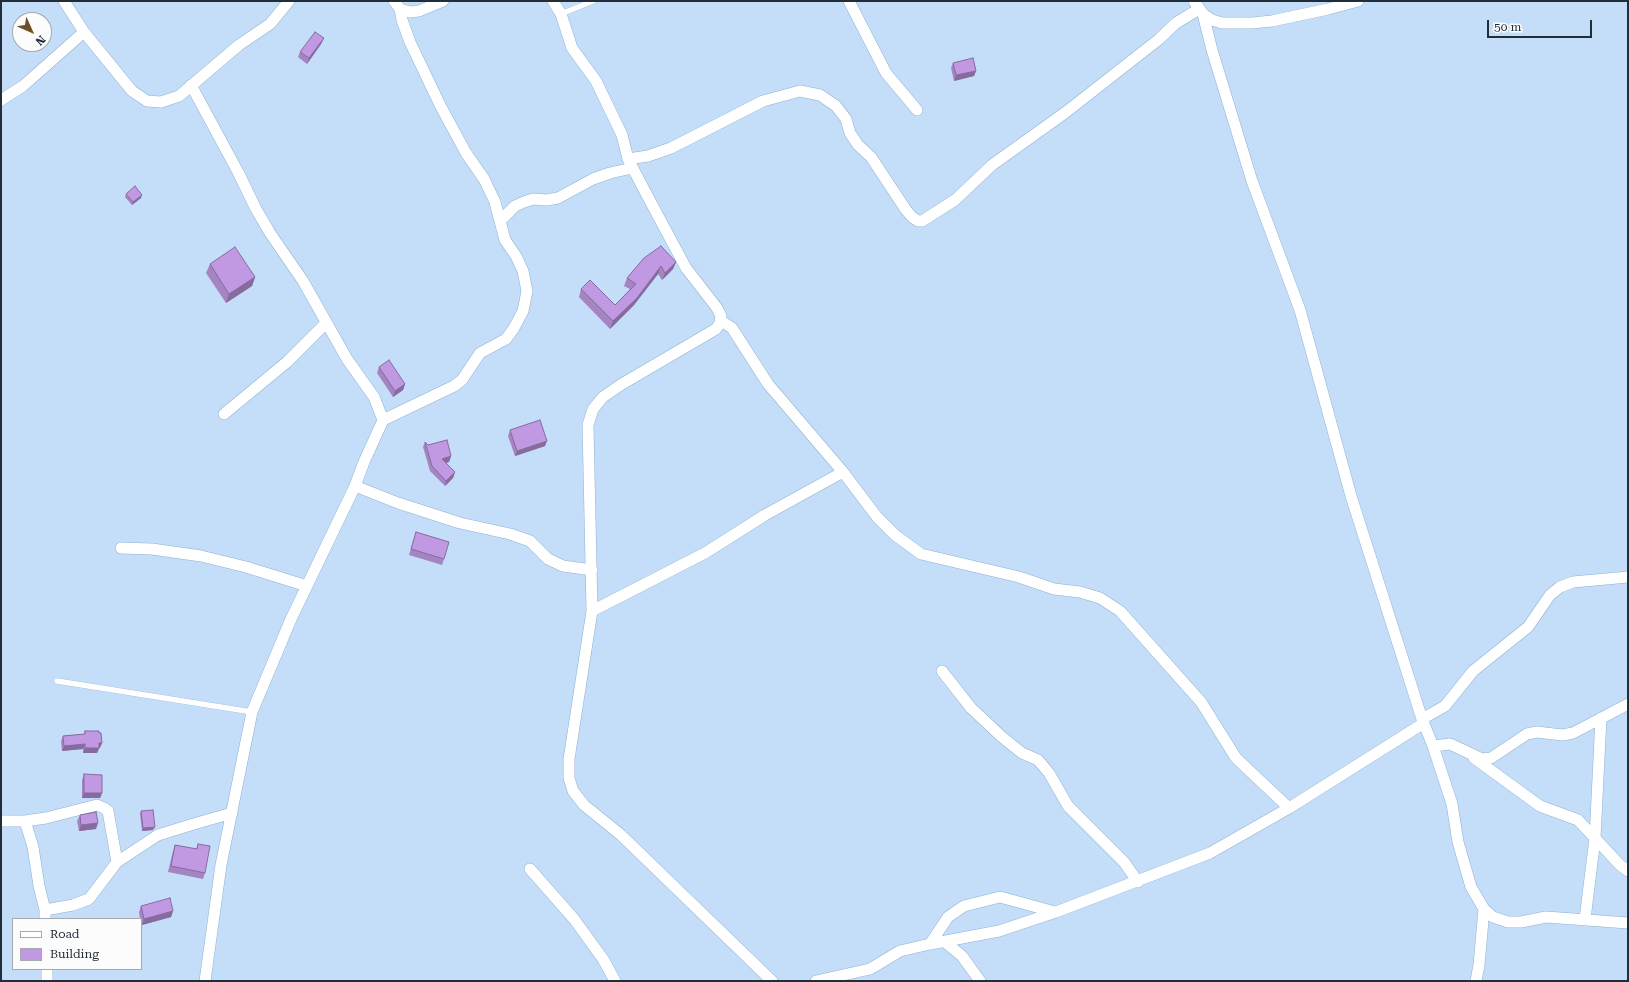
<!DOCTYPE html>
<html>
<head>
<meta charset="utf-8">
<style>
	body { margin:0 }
	#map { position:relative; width:1629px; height:982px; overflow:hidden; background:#c4def9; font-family:"Roboto Serif",serif }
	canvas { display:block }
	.frame { position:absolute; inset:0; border:2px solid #212e3a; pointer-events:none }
	.legend { position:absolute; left:12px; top:918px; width:130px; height:52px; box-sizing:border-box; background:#fcfcfc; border:1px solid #a4aaae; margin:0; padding:5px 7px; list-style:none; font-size:12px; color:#212e3a }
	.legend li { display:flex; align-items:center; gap:8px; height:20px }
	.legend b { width:20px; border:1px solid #a4aaae }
	.north { position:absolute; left:12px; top:12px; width:40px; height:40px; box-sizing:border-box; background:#fcfcfc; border:1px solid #a4aaae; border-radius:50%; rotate:135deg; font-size:11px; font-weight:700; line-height:16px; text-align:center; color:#212e3a }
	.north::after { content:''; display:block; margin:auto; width:14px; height:18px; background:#704e26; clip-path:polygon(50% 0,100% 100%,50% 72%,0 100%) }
	.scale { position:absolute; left:1487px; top:20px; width:105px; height:18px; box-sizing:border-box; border:2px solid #212e3a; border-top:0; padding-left:5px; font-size:12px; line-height:14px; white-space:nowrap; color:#212e3a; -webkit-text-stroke:3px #fcfcfc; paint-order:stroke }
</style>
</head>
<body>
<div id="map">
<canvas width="1629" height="982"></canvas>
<div class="frame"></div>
<ul class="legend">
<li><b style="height:5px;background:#fff"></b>Road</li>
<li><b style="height:11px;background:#c099e2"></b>Building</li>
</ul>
<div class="north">N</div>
<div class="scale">50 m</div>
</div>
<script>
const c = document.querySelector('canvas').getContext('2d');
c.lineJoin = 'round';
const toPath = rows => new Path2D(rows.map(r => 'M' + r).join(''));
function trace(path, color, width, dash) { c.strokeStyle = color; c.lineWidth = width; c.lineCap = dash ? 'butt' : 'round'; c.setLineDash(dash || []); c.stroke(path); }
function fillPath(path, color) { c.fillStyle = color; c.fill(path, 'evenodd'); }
const lane = toPath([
	[561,14,593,1],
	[57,681,252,712]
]);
const street = toPath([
	[64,1,84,32,132,91,147,101,161,102,179,96,239,45,270,24,289,1],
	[394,1,400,9,410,12,419,11,443,1],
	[553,1,561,14,572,48,596,81,622,135,628,159,649,199,686,268,717,308,721,316,720,323,716,329,622,384,603,397,593,409,588,425,592,611,569,759,569,778,573,791,584,805,621,835,772,981],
	[849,1,886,73,917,110],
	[1194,1,1203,14,1212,20,1222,23,1252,23,1272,21,1328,9,1358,1],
	[1203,14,1212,50,1252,181,1300,310,1351,496,1422,719,1433,746,1452,804,1458,842,1471,887,1484,909,1493,917,1508,922,1521,922,1546,917,1628,923],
	[191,85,238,172,256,209,270,233,303,281,347,359,374,397,383,420,364,462,355,486,291,619,252,712,221,865,205,981],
	[1,100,23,86,84,32],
	[628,159,648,156,671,148,763,101,800,91,820,95,836,106,846,119,850,133,858,145,871,157,906,210,912,217,918,221,922,221,955,200,992,165,1066,112,1158,40,1176,23,1199,9],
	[500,221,515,206,524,202,533,199,547,200,558,198,593,179,610,173,632,168],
	[720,323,723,322,732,328,768,384,843,472,877,517,895,535,921,554,1019,577,1054,589,1080,592,1100,598,1120,611,1201,702,1236,758,1289,808],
	[224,414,287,362,326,323],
	[383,420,454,386,462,380,480,353,506,339,514,328,523,311,527,291,523,271,516,256,505,240,495,202,484,179,466,153,440,105,410,42,402,20,400,9],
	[355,486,398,503,460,523,510,534,530,541,548,559,563,566,592,570],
	[121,548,152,549,201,556,246,567,307,586],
	[592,611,705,553,765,515,843,472],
	[942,671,971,708,1002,737,1022,753,1038,760,1049,773,1068,806,1124,862,1138,882],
	[1422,719,1445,706,1473,671,1528,627,1550,595,1560,587,1573,582,1628,577],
	[1433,746,1450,744,1482,759,1491,758,1527,734,1537,732,1562,735,1573,733,1628,704],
	[1474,758,1540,806,1578,820,1620,865,1628,871],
	[1,821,25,821,46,818,97,805,104,808,108,811,117,862],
	[25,821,33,847,39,886,45,910,45,919],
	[530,869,574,919,603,959,615,981],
	[45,910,73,905,89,899,117,862,158,835,197,823,232,813],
	[1585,919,1595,838,1601,718],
	[945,942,962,956,980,981],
	[930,944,948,917,964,906,1000,897,1055,912],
	[47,969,47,981],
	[816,981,870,969,900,951,930,944,999,931,1056,912,1210,853,1289,808,1424,723],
	[1476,981,1479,965,1484,909]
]);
trace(lane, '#90b0cf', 6);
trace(street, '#90b0cf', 12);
trace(lane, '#fff', 5.5);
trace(street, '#fff', 11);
fillPath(toPath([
	[324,38,321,44,307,64,298,57,300,52],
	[953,63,976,71,974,76,954,81,951,68],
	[126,194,141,198,132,205,125,197],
	[644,258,676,262,673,269,662,280,658,274,634,305,610,329,579,297,581,289,615,305,630,289,624,286,627,278],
	[210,264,255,277,252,286,226,303,206,273],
	[379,367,405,384,403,390,393,397,377,373],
	[510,430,545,446,515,456,508,436],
	[425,442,428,445,451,456,449,462,446,463,455,472,453,478,445,486,430,471,423,447],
	[416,532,444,559,442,565,409,555],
	[85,731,99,733,102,743,97,753,83,753,83,749,62,751,61,741,63,736,84,734],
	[84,774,102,793,100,798,82,798,82,780],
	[141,811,153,830,142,831,140,814],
	[80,815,96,829,79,831,77,821],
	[198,844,205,873,203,879,168,872,173,851,175,845,196,849],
	[141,906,173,911,171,917,142,925,141,919,140,919,139,912]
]), '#a584c2');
fillPath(toPath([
	[324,38,321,44,307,64,309,58],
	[976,71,974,76,954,81,956,75],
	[142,195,141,198,132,205,133,202],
	[676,262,673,269,662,280,665,273],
	[661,266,658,274,634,305,610,329,613,321],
	[255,277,252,286,226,303,229,294],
	[405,384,403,390,393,397,395,391],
	[547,441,545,446,515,456,517,451],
	[451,456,449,462,440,465,442,459],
	[455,472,453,478,445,486,446,481],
	[99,743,102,743,100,748,97,748],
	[85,744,83,749,62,751,64,746],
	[85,748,99,748,97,753,83,753],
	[84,793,102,793,100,798,82,798],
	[98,823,96,829,79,831,81,825],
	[155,827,153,830,142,831,143,828],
	[173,911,171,917,142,925,144,919]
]), '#866b9e');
const building = toPath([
	[315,32,324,38,309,58,300,52,315,32],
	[973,58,976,71,956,75,953,63,973,58],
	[135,186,142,195,133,202,126,194,135,186],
	[661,246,676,262,665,273,661,266,637,298,613,321,581,289,590,280,615,305,636,284,627,278,644,258,661,246],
	[235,247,255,277,229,294,210,264,235,247],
	[389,360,405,384,395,391,379,367,389,360],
	[540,420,547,441,517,451,510,430,540,420],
	[447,440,451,456,442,459,455,472,446,481,432,466,425,442,428,445,447,440],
	[416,532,449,542,444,559,411,549,416,532],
	[85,731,99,731,99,733,101,733,102,743,99,743,99,748,85,748,85,744,64,746,63,736,85,734,85,731],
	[84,774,102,775,102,793,84,793,84,774],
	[153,810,155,827,143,828,141,811,153,810],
	[96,812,98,823,81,825,80,815,96,812],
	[198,844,210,846,205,873,171,866,175,845,197,849,198,844],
	[170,898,173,911,144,919,141,906,170,898]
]);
fillPath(building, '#c099e2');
trace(building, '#866b9e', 1);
</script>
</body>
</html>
